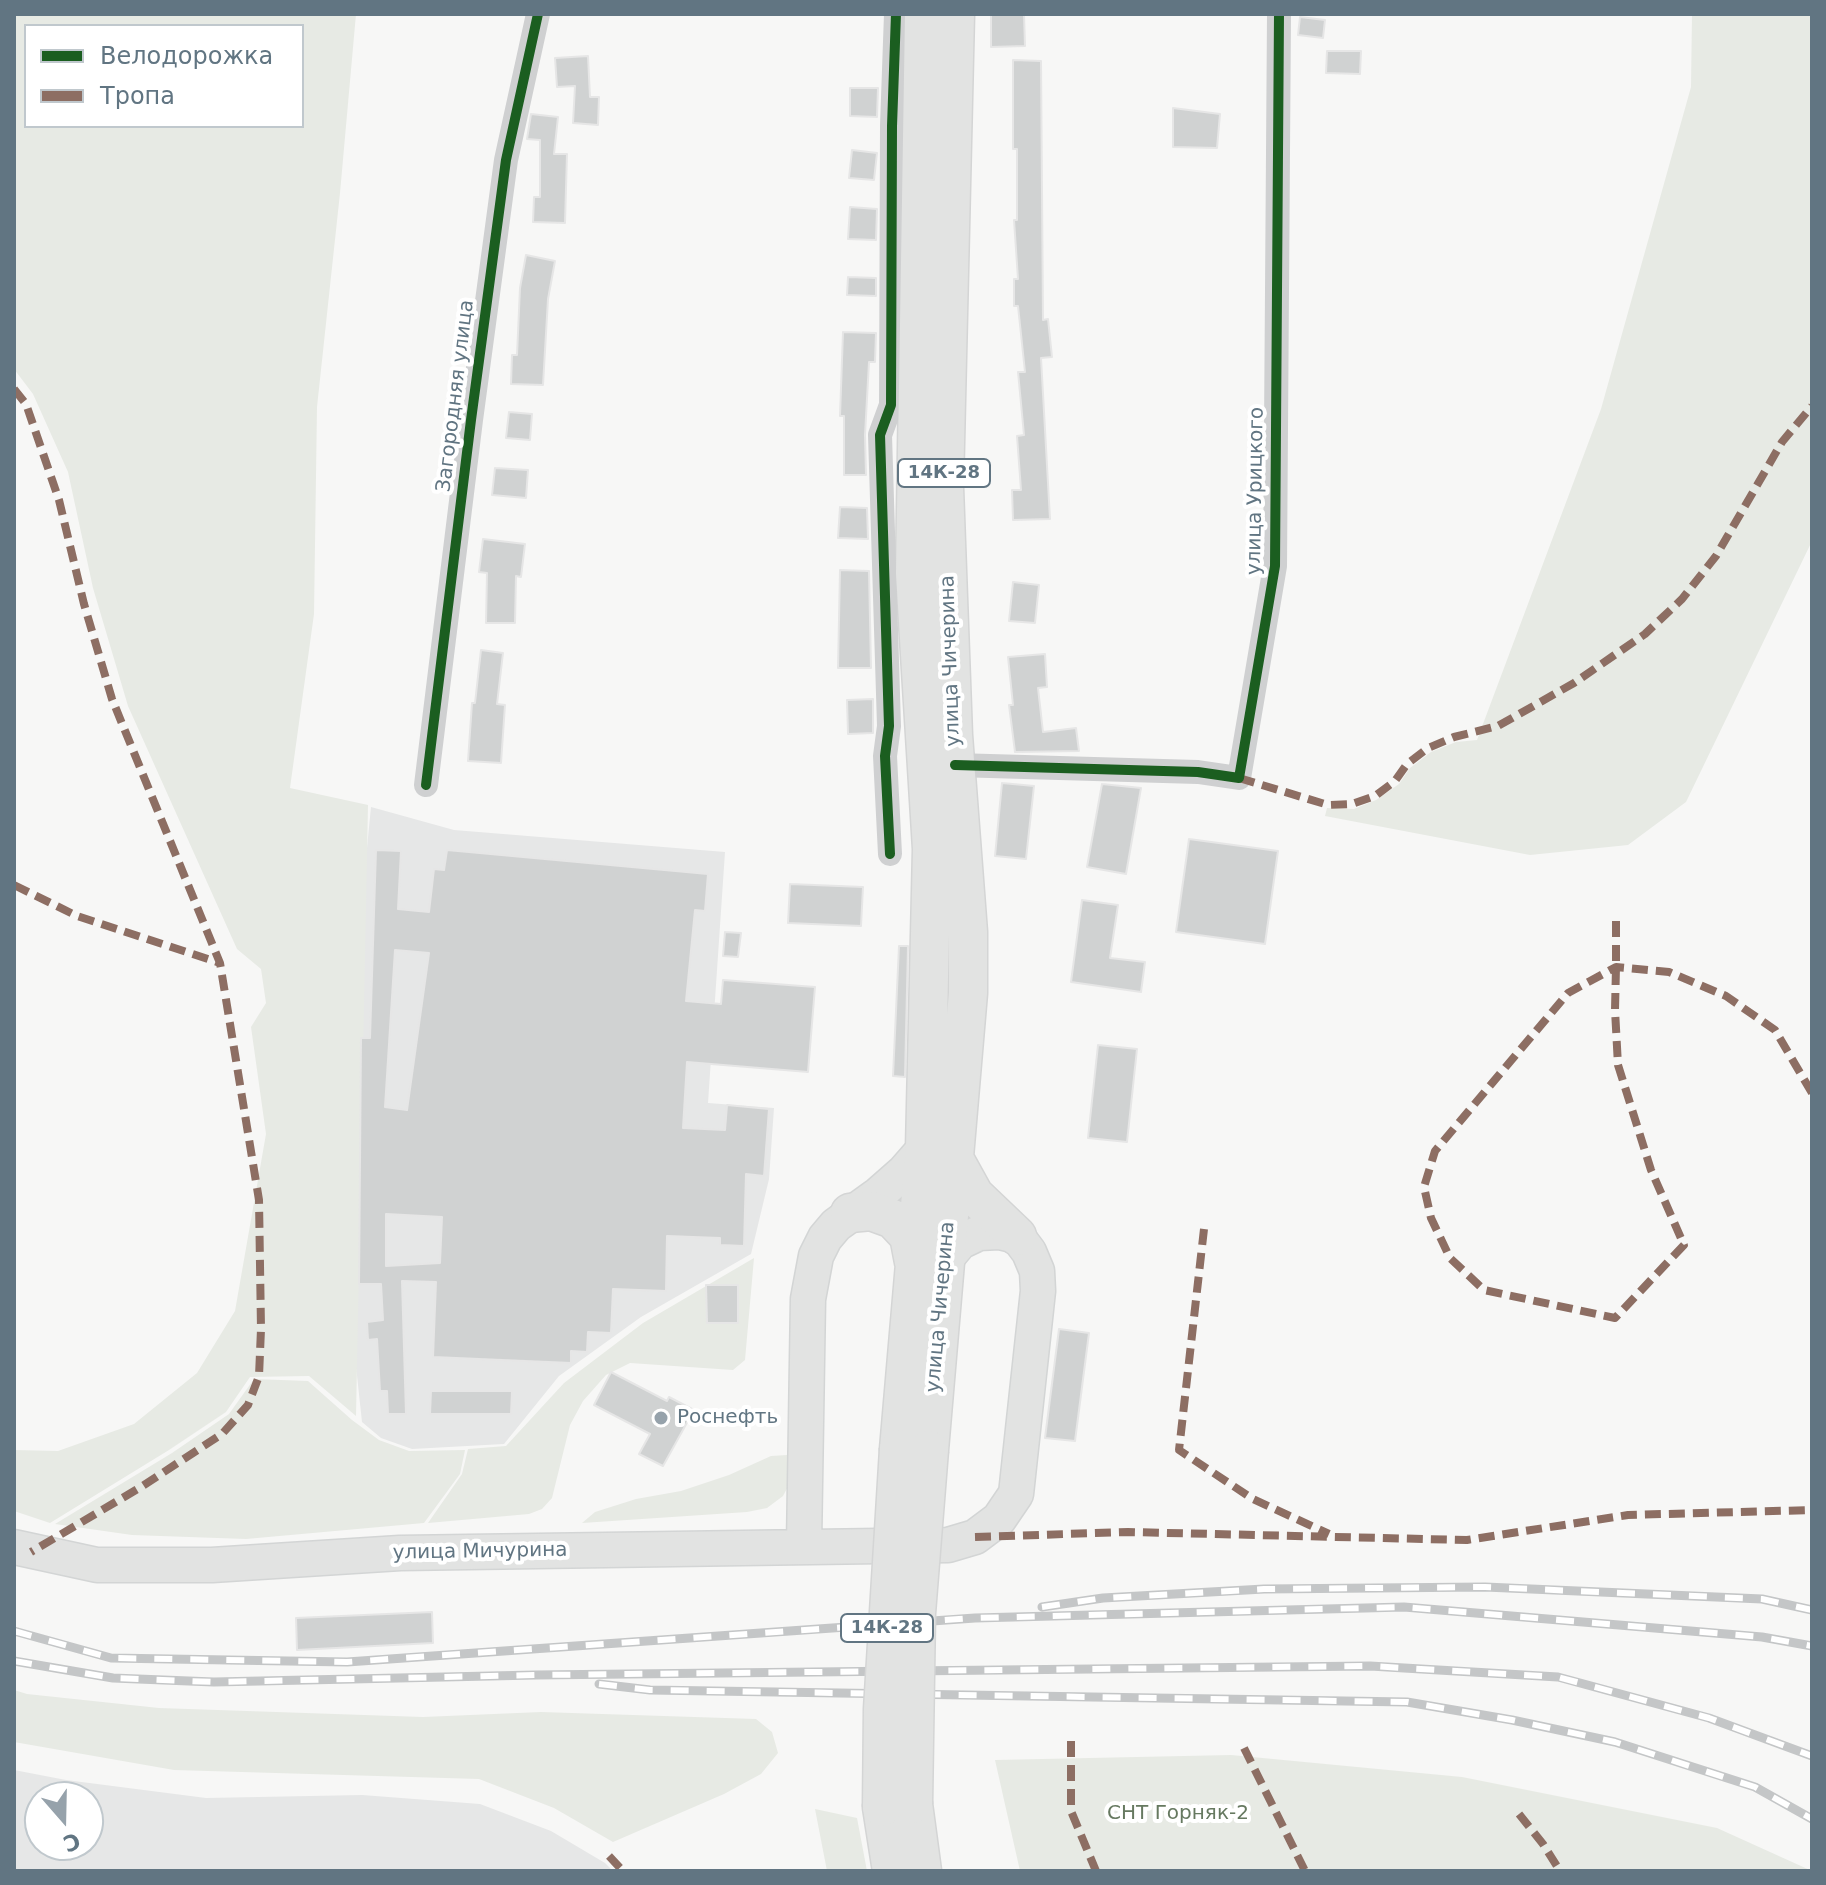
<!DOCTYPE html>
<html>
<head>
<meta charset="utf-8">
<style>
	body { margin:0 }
	#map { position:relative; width:1826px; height:1885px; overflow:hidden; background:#f7f7f6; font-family:"DejaVu Sans",sans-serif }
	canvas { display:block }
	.frame { position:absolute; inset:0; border:16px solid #617582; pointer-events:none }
	.legend { position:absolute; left:24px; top:24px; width:280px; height:104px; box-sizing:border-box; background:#fff; border:2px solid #c0c8cd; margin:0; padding:10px 14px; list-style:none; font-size:24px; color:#617582 }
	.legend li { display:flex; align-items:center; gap:16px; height:40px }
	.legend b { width:40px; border:2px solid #c0c8cd }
	.north { position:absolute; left:24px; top:1781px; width:80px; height:80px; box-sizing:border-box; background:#fff; border:2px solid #c0c8cd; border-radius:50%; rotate:160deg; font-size:22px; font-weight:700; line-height:32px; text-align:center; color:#617582 }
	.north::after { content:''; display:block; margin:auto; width:28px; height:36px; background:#96a2ab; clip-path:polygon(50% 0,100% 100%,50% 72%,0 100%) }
</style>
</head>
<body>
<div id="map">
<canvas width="1826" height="1885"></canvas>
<div class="frame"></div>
<ul class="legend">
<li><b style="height:10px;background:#1b5e20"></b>Велодорожка</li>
<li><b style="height:10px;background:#8d6e63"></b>Тропа</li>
</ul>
<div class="north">С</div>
</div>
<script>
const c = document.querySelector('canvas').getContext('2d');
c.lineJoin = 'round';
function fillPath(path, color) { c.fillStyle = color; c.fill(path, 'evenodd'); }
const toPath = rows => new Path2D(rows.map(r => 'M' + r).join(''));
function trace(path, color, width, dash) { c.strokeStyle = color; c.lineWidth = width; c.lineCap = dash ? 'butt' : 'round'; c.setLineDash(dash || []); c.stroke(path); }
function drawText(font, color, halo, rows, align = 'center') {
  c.font = font + ' "DejaVu Sans",sans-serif'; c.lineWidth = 8; c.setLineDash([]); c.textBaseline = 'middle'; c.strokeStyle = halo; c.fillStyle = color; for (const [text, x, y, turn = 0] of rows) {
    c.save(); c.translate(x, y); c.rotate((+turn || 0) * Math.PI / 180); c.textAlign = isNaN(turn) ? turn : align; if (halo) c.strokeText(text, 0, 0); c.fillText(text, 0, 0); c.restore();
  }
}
fillPath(toPath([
	[371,807,454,830,725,852,708,1103,774,1108,769,1179,751,1254,641,1317,559,1376,504,1444,412,1449,381,1438,362,1422,351,1320,325,1271],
	[14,1770,66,1780,206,1798,362,1795,480,1804,551,1831,605,1863,613,1871,14,1871],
	[40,1797,88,1797,88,1845,40,1845]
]), '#e6e7e7');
fillPath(toPath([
	[14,14,356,14,340,193,317,407,314,614,290,788,368,805,356,1416,309,1376,250,1377,226,1412,169,1450,50,1523,14,1511,14,1450,58,1451,134,1424,197,1373,235,1311,266,1134,251,1027,266,1003,261,969,237,949,128,706,93,588,68,472,33,394,14,369],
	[26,26,302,26,302,126,26,126],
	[1692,14,1812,14,1812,541,1686,802,1628,845,1530,855,1325,816,1327,808,1354,809,1376,800,1399,784,1410,768,1431,752,1456,742,1477,740,1601,409,1691,87],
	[754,1258,745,1360,733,1370,630,1363,606,1375,583,1401,570,1425,552,1498,542,1509,529,1514,428,1523,462,1474,468,1449,506,1446,564,1383,643,1323],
	[254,1379,308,1381,352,1420,379,1440,409,1451,465,1450,460,1474,424,1523,246,1539,132,1535,55,1524,172,1453,229,1414],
	[787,1455,795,1463,792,1479,783,1496,767,1508,747,1512,582,1523,595,1512,636,1499,681,1491,729,1475,771,1456],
	[14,1690,27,1694,159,1708,423,1717,541,1712,756,1719,772,1732,778,1753,761,1774,724,1794,613,1842,554,1808,479,1779,174,1770,14,1742],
	[1231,1755,1462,1777,1717,1828,1812,1871,1020,1871,995,1760],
	[815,1809,857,1818,867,1871,827,1871]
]), '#e7eae4');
const building = toPath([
	[991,14,1024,14,1025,46,991,47,991,14],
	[1300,17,1325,20,1323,38,1298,35,1300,17],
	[1327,51,1361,51,1360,74,1326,73,1327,51],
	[588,56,590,97,599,97,598,125,573,123,575,86,557,87,555,58,588,56],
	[1013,60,1041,61,1043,320,1048,319,1052,357,1041,358,1050,519,1013,520,1012,490,1021,490,1017,436,1024,435,1018,372,1025,372,1018,306,1014,306,1014,279,1018,279,1014,220,1017,220,1017,149,1013,149,1013,60],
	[850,88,878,88,877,117,850,116,850,88],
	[1173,108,1220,114,1217,148,1173,147,1173,108],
	[531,114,558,117,554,154,567,154,565,223,533,222,534,197,540,197,540,140,527,139,531,114],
	[852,150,877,153,874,180,849,178,852,150],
	[850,207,877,209,876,240,848,239,850,207],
	[526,255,555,261,548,299,543,385,511,384,512,355,517,355,520,288,526,255],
	[848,277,876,278,876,296,847,295,848,277],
	[843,332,876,333,875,362,869,362,865,435,866,475,844,475,844,416,840,416,843,332],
	[509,412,532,414,530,440,506,438,509,412],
	[495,468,528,470,526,498,492,495,495,468],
	[840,507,867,508,868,539,838,538,840,507],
	[483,539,525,544,521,577,516,576,515,623,486,623,487,573,479,572,483,539],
	[840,570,869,571,871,668,838,668,840,570],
	[1013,582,1039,585,1035,623,1009,621,1013,582],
	[481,650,503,653,497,704,505,705,501,763,468,761,472,703,475,703,481,650],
	[1045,654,1047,687,1038,688,1043,732,1076,728,1079,751,1015,752,1009,705,1013,705,1008,657,1045,654],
	[873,699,873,733,848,734,847,700,873,699],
	[1002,783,1034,786,1026,859,995,856,1002,783],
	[1102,784,1141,788,1126,874,1087,867,1102,784],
	[1189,839,1278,851,1265,944,1176,932,1189,839],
	[376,850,401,851,398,909,429,912,434,869,444,870,447,850,708,874,705,911,695,910,686,1001,721,1004,723,980,815,987,808,1072,687,1062,683,1128,725,1130,727,1105,769,1109,764,1176,746,1174,744,1246,720,1245,720,1238,667,1236,666,1291,613,1289,611,1333,588,1332,587,1352,571,1351,571,1363,433,1357,436,1282,402,1281,406,1414,388,1414,387,1391,380,1391,377,1339,368,1340,367,1322,383,1320,381,1284,359,1284,361,1038,370,1038,376,850],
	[395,950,429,953,407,1110,385,1107,395,950],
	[386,1214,442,1217,440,1263,386,1266,386,1214],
	[790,884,863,887,861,926,788,923,790,884],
	[1082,900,1118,905,1110,958,1145,962,1141,992,1071,982,1082,900],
	[725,932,741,933,738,957,723,956,725,932],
	[899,946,908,946,905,1077,893,1076,899,946],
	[1098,1045,1137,1049,1127,1142,1088,1138,1098,1045],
	[706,1285,738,1285,738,1323,707,1323,706,1285],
	[1059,1329,1089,1333,1075,1441,1045,1438,1059,1329],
	[611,1372,667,1401,669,1397,694,1410,663,1466,639,1454,650,1434,594,1405,611,1372],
	[431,1391,512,1391,511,1414,430,1414,431,1391],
	[432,1612,433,1643,297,1650,296,1618,432,1612]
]);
fillPath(building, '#d0d2d2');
trace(building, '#e6e6e6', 2);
const secondary = toPath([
	[804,1545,808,1299,816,1256,825,1238,836,1225,879,1194,904,1172,925,1148],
	[14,1547,97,1565,212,1565,400,1553,948,1545,975,1537,999,1519,1016,1494,1038,1291,1037,1271,1029,1252,1017,1236,999,1232,979,1233,960,1242,945,1260]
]);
const primary = toPath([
	[953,1157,974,1195,1017,1236],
	[850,1213,871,1211,893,1219,909,1236,914,1262],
	[899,1449,925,1148,932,849,915,573,924,14],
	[929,1450,968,993,968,932,953,735,944,487,955,14],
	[913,1804,922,1871],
	[882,1807,892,1871]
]);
trace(secondary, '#d3d5d5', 37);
trace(primary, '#d4d5d5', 41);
trace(toPath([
	[955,765,1198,772,1239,778,1275,566,1279,14],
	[426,785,471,420,506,160,538,14],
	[890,854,885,756,889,726,880,435,891,405,892,126,896,14]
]), '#cfd0d1', 24);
trace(secondary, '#e2e3e2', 34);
trace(primary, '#e2e3e2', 38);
const rail = toPath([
	[1042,1607,1103,1598,1264,1589,1485,1587,1762,1599,1812,1610],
	[14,1631,111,1658,347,1662,975,1618,1404,1607,1762,1637,1812,1646],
	[14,1661,113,1678,214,1682,536,1675,1370,1666,1558,1677,1709,1718,1812,1756],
	[599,1684,650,1690,1407,1702,1512,1720,1615,1742,1755,1787,1812,1819]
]);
trace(rail, '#c4c6c7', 9);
trace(rail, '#fff', 6, [18]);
const primaryBridge = toPath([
	[913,1804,916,1613,929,1450],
	[882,1807,883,1709,899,1449]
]);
trace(primaryBridge, '#d4d5d5', 41, []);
trace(primaryBridge, '#e2e3e2', 38);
trace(toPath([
	[14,389,26,404,59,500,84,604,112,699,220,963,259,1200,261,1329,259,1376,248,1405,222,1434,141,1487,31,1552],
	[1239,778,1328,805,1352,804,1375,796,1395,781,1407,764,1428,748,1454,737,1498,726,1574,683,1645,634,1682,599,1716,556,1782,442,1812,406],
	[14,885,77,916,220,963],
	[1616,921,1616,967,1615,1010,1618,1065,1651,1170,1684,1245,1615,1318,1484,1290,1450,1258,1431,1218,1424,1187,1435,1151,1568,993,1616,967,1669,972,1726,996,1775,1030,1812,1093],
	[1204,1229,1179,1450,1253,1499,1329,1534],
	[975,1537,1128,1532,1467,1540,1628,1515,1812,1510],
	[1071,1741,1071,1811,1096,1871],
	[1244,1748,1305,1871],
	[1519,1814,1543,1844,1560,1871],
	[609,1856,623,1871]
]), '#8d6e63', 8, [16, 8]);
trace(toPath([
	[955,765,1198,772,1239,778,1275,566,1279,14],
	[426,785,471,420,506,160,538,14],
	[890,854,885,756,889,726,880,435,891,405,892,126,896,14]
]), '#1b5e20', 10);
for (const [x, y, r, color] of [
	[661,1418,8,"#96a2ab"]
]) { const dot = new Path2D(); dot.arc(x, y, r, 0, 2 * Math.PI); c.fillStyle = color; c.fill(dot); trace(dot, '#fff', 3); }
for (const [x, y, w] of [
	[944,473,92],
	[887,1628,92]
]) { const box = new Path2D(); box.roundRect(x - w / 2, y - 14, w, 28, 6); c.fillStyle = '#fff'; c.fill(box); trace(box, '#617582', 2); }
drawText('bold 18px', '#617582', null, [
	["14К-28",944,473],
	["14К-28",887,1628]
]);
drawText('20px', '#617582', '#fff', [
	["Загородняя улица",456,396,-83],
	["улица Урицкого",1256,491,-89],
	["улица Чичерина",951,661,-92],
	["улица Чичерина",941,1307,-85],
	["улица Мичурина",480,1552,-1]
]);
drawText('20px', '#617582', '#fff', [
	["Роснефть",677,1418]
], 'left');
drawText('20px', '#667960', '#fff', [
	["СНТ Горняк-2",1178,1814]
]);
</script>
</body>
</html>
